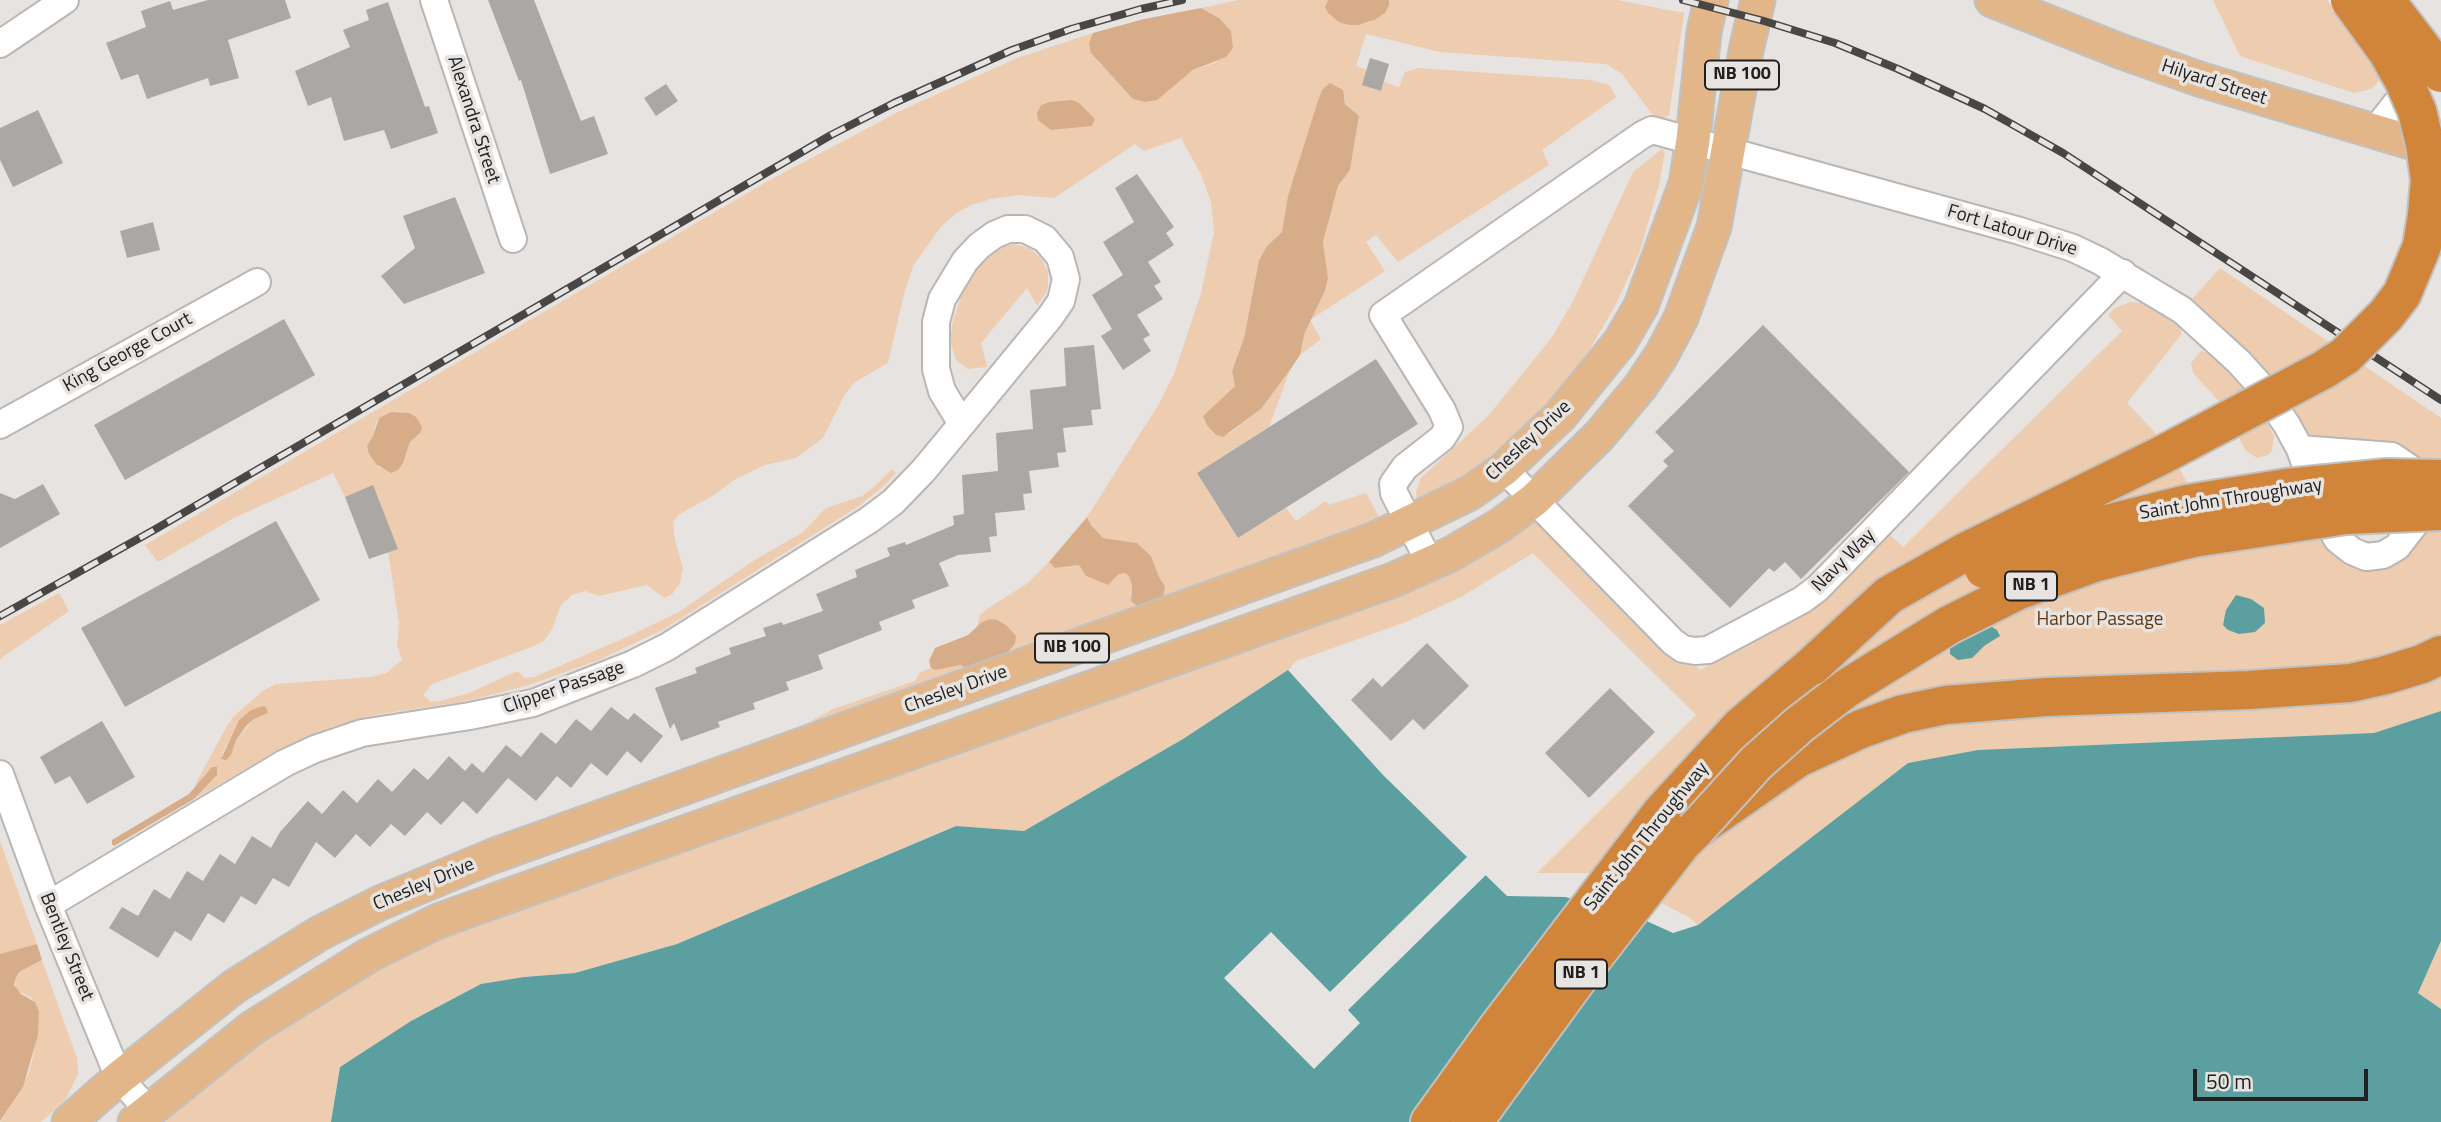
<!DOCTYPE html>
<html>
<head>
<meta charset="utf-8">
<style>
	body { margin:0 }
	#map { position:relative; width:2441px; height:1122px; overflow:hidden; background:#e6e3e1; font-family:"Titillium Web",sans-serif }
	canvas { display:block }
	.scale { position:absolute; left:2193px; top:1069px; width:175px; height:32px; box-sizing:border-box; border:4px solid #21201f; border-top:0; padding-left:9px; font-size:21px; line-height:24px; white-space:nowrap; color:#21201f; -webkit-text-stroke:5px #e6e3e1; paint-order:stroke }
</style>
</head>
<body>
<div id="map">
<canvas width="2441" height="1122"></canvas>
<div class="scale">50 m</div>
</div>
<script>
const c = document.querySelector('canvas').getContext('2d');
c.lineJoin = 'round';
function fillPath(path, color) { c.fillStyle = color; c.fill(path, 'evenodd'); }
const toPath = rows => new Path2D(rows.map(r => 'M' + r).join(''));
function trace(path, color, width, dash) { c.strokeStyle = color; c.lineWidth = width; c.lineCap = dash ? 'butt' : 'round'; c.setLineDash(dash || []); c.stroke(path); }
function drawText(font, color, halo, rows, align = 'center') {
  c.font = font + ' "Titillium Web",sans-serif'; c.lineWidth = 7; c.setLineDash([]); c.textBaseline = 'middle'; c.strokeStyle = halo; c.fillStyle = color; for (const [text, x, y, turn = 0] of rows) {
    c.save(); c.translate(x, y); c.rotate((+turn || 0) * Math.PI / 180); c.textAlign = isNaN(turn) ? turn : align; if (halo) c.strokeText(text, 0, 0); c.fillText(text, 0, 0); c.restore();
  }
}
fillPath(toPath([
	[1239,0,1328,0,1325,7,1367,23,1385,13,1389,0,1617,0,1684,13,1669,115,1661,120,1652,114,1622,74,1606,64,1440,52,1366,34,1356,66,1367,70,1363,85,1381,91,1384,82,1399,87,1405,72,1418,68,1591,80,1609,85,1616,97,1542,150,1549,165,1398,262,1376,235,1366,242,1385,271,1310,320,1321,339,1300,355,1305,332,1315,309,1321,300,1325,291,1328,278,1323,242,1338,186,1350,170,1355,142,1359,116,1345,104,1345,98,1300,163,1288,196,1282,232,1268,246,1259,260,1244,338,1232,371,1235,386,1203,416,1229,434,1261,409,1290,370,1269,427,1197,473,1238,538,1286,508,1296,521,1326,501,1329,505,1366,493,1382,522,1163,599,1165,586,1159,577,1151,556,1137,543,1103,538,1091,525,1087,517,1159,404,1174,374,1201,293,1214,232,1211,202,1201,174,1181,138,1144,151,1135,144,1054,198,1019,195,991,199,971,205,955,214,940,228,913,266,904,294,888,363,855,382,845,394,823,438,796,458,765,465,734,480,714,495,678,515,673,522,675,540,683,568,680,583,672,594,664,598,647,585,599,596,585,591,572,595,561,605,552,629,544,641,534,646,432,684,423,695,431,702,440,701,467,694,515,672,519,672,525,678,534,677,629,636,679,612,753,561,803,532,826,508,862,496,875,486,892,469,896,473,886,484,859,506,664,629,599,660,529,685,499,693,461,702,380,714,331,727,279,750,194,799,217,775,208,771,197,787,195,785,227,726,234,716,264,690,276,684,371,677,386,673,402,660,397,644,399,623,388,552,397,548,373,486,345,497,333,473,234,518,158,562,145,545,768,181,900,111,1017,58,1093,33,1089,43,1099,63,1110,72,1185,76,1194,70,1217,62,1219,18,1201,8],
	[1079,103,1092,126,1070,127,1060,130],
	[391,412,409,413,410,442,406,454,380,468,369,454,376,423,379,418],
	[255,708,254,719,236,740,231,755,223,760,222,754,239,720],
	[2213,0,2327,0,2385,75,2371,89,2354,93,2240,56],
	[1662,149,1665,152,1659,185,1639,254,1616,304,1590,349,1563,385,1524,428,1473,470,1417,505,1416,492,1421,478,1488,416,1553,336,1574,299,1633,172],
	[1014,244,1029,248,1041,258,1048,272,1048,289,1037,306,1027,288,981,343,987,367,968,369,956,360,950,341,953,321,964,287,969,276,986,256,997,248],
	[2220,268,2441,418,2441,711,2374,733,1978,750,1908,763,1698,925,1687,916,1620,882,1591,873,1537,873,1696,715,1533,553,1461,597,1406,622,1296,661,1288,670,1183,739,1024,831,955,826,677,944,575,973,524,977,481,984,411,1021,340,1067,331,1122,135,1122,368,955,1242,635,1534,500,1700,670,1814,609,1888,533,1903,547,2122,331,2108,315,2115,308,2130,302,2147,304,2180,327,2181,330,2181,335,2127,403,2167,445,2194,496,2266,497,2366,557,2425,511,2300,449,2182,310],
	[2201,351,2216,355,2253,397,2274,436,2272,451,2268,455,2257,458,2245,450,2225,408,2193,373,2191,363],
	[1049,562,1055,568,1079,565,1086,576,1108,585,1119,574,1125,573,1129,576,1132,585,1130,594,1139,607,1007,654,1012,649,977,627,980,615,987,609,1028,583],
	[59,593,69,611,0,659,0,625],
	[951,665,960,665,967,668,806,724,833,709,915,681,920,672,931,668,936,670],
	[0,841,37,944,0,954],
	[2441,941,2441,1009,2418,993],
	[42,960,77,1058,78,1074,66,1099,41,1122,0,1122,12,1104,28,1075,34,1053,39,1012,32,998,16,990,15,980,19,972]
]), '#eeccaf');
fillPath(toPath([
	[1328,0,1389,0,1389,5,1385,13,1374,20,1358,25,1349,25,1339,22,1328,13,1325,7],
	[1201,8,1219,18,1231,31,1233,48,1226,57,1193,70,1157,100,1145,102,1133,99,1091,53,1089,43,1093,33,1144,19],
	[1330,83,1343,90,1345,104,1359,116,1350,170,1338,186,1323,242,1328,278,1325,291,1305,332,1300,355,1290,370,1261,409,1223,437,1216,435,1207,425,1203,416,1235,386,1232,371,1244,338,1259,260,1267,246,1282,232,1288,196,1317,104,1322,90],
	[1072,100,1079,103,1095,119,1092,126,1051,130,1038,120,1037,113,1041,105,1050,102],
	[391,412,409,413,416,417,422,427,421,432,410,442,403,463,398,470,391,473,376,464,369,454,367,446,373,436,379,418],
	[1087,517,1091,525,1103,538,1137,543,1151,556,1159,577,1165,586,1163,599,1139,607,1131,601,1132,585,1129,576,1125,573,1119,574,1108,585,1086,576,1079,565,1055,568,1049,562],
	[990,619,997,620,1006,625,1016,636,1015,643,1007,654,967,668,960,665,936,670,931,668,929,661,935,648,968,635,982,622],
	[263,706,266,707,268,713,254,719,247,725,236,740,231,755,226,760,221,759,239,720,251,710],
	[212,767,217,767,217,775,194,799,114,846,112,844,112,840,189,794],
	[37,944,42,960,19,972,15,980,14,985,21,994,35,1002,39,1011,38,1035,23,1087,0,1121,0,954]
]), '#d7ad89');
fillPath(toPath([
	[2236,595,2251,599,2264,608,2265,623,2255,632,2239,634,2228,630,2223,625,2226,610],
	[1990,626,1997,630,2000,636,1984,646,1972,658,1958,660,1950,654,1950,642],
	[1288,670,1383,775,1507,896,1565,897,1631,914,1673,933,1698,925,1908,763,1978,750,2374,733,2441,711,2441,941,2418,993,2441,1009,2441,1122,331,1122,340,1067,411,1021,481,984,524,977,575,973,677,944,956,826,1024,831,1183,739]
]), '#5b9fa0');
fillPath(toPath([
	[1469,855,1488,873,1348,1010,1360,1023,1314,1069,1224,978,1271,932,1330,992]
]), '#e6e3e1');
fillPath(toPath([
	[208,0,285,0,291,18,228,40,239,78,210,86,208,78,147,99,138,74,121,80,106,43,146,27,141,11,170,1,173,10],
	[488,0,534,0,581,121,594,116,608,154,550,174,521,80,519,81],
	[388,2,425,107,429,106,438,133,391,149,384,130,344,141,331,97,308,106,295,71,350,47,343,30,369,20,366,10],
	[1370,58,1389,64,1381,91,1362,85],
	[666,84,678,101,656,116,644,98],
	[38,110,63,163,13,187,0,160,0,128],
	[1137,174,1174,227,1166,233,1174,245,1148,262,1161,282,1154,286,1163,299,1137,315,1150,335,1143,339,1151,351,1123,370,1101,336,1112,329,1092,295,1123,275,1103,242,1134,222,1115,188],
	[455,197,485,273,404,304,381,276,415,248,403,216],
	[153,222,160,250,127,258,120,231],
	[284,319,315,375,125,480,94,425],
	[1763,325,1909,472,1801,579,1785,562,1774,572,1769,568,1730,608,1628,506,1668,466,1663,461,1674,451,1655,432],
	[1094,345,1101,409,1091,410,1093,425,1063,428,1066,452,1057,453,1059,467,1029,471,1032,493,1023,494,1025,510,995,513,997,536,989,537,991,552,958,555,939,563,949,586,912,600,915,608,879,622,882,630,818,655,823,669,786,682,789,690,753,703,755,709,718,722,720,727,681,741,674,723,670,729,655,688,697,673,695,668,731,654,729,648,766,636,763,628,782,622,783,625,823,611,816,594,857,577,855,570,890,556,887,548,905,542,906,545,954,525,953,516,964,514,962,475,998,471,996,433,1033,429,1030,390,1066,386,1064,348],
	[1376,359,1418,424,1238,538,1197,473],
	[43,484,60,514,0,548,0,493,15,499],
	[373,485,398,549,369,559,345,497],
	[276,521,320,600,125,707,81,628],
	[1427,643,1469,686,1424,730,1413,719,1391,741,1351,700,1373,678,1382,687],
	[1610,688,1655,732,1589,798,1545,753],
	[611,707,628,720,634,713,663,736,641,763,627,751,607,776,591,763,571,788,557,776,536,801,508,778,477,814,463,801,441,825,427,812,405,836,391,824,370,847,356,834,335,858,316,842,289,887,273,878,256,905,241,896,224,923,208,913,191,941,175,931,158,958,109,928,122,907,138,916,154,889,170,899,187,871,203,881,220,854,235,864,252,836,271,848,280,832,308,801,322,814,343,790,357,803,378,779,392,792,414,768,428,780,449,756,465,771,472,763,483,773,506,745,521,757,541,732,556,744,576,719,591,731],
	[102,721,135,777,87,804,70,776,55,784,40,757]
]), '#aaa7a5');
const minor = toPath([
	[434,0,513,239],
	[0,44,65,0],
	[2374,132,2416,78],
	[0,425,257,282],
	[1504,469,1673,642,1683,649,1695,651,1708,650,1802,600,1818,588,2123,273],
	[1430,563,1394,493,1393,484,1405,467,1442,438,1449,427,1442,410,1383,315,1642,135,1652,130,2020,231,2073,248,2100,261,2182,310,2239,362,2258,383,2287,425,2300,449,2323,515,2337,539,2352,551,2366,557,2383,555,2397,547,2425,511,2424,493,2411,469,2392,456,2300,449],
	[0,774,48,905,119,1078,149,1111],
	[48,905,285,763,315,749,362,733,470,716,533,703,633,664,667,647,869,520,893,502,923,471,962,424,1050,317,1061,301,1066,279,1060,257,1045,239,1025,229,1008,229,994,235,979,246,965,261,942,299,936,322,936,369,942,391,962,424]
]);
const major = toPath([
	[1992,0,2120,51,2202,80,2441,151],
	[69,1122,119,1078,235,986,320,933,380,903,493,856,1373,540,1470,493,1504,469,1560,416,1620,342,1641,306,1686,184,1693,140,1704,32,1711,0],
	[135,1122,252,1028,369,955,438,921,1393,580,1451,554,1499,526,1534,500,1600,435,1640,387,1661,356,1681,318,1714,227,1747,46,1758,0]
]);
const highway = toPath([
	[1430,1122,1497,1029,1662,812,1741,726,1812,666],
	[1473,1122,1591,960,1681,844,1695,830,1798,758,1861,729,1903,714,1946,705,2046,697,2249,690,2350,683,2386,675,2422,664,2441,655]
]);
trace(minor, '#b9b6b4', 30);
trace(major, '#c1c1c0', 37);
trace(highway, '#c1c1c0', 42);
trace(minor, '#fff', 26);
trace(major, '#e3b689', 33);
trace(highway, '#d1853b', 38);
const rail = toPath([
	[1683,0,1764,21,1835,43,1898,69,1985,109,2063,153,2441,400],
	[0,616,154,530,831,135,894,103,1012,50,1071,29,1141,9,1182,0]
]);
trace(rail, '#494746', 8);
trace(rail, '#e6e3e1', 5, [16]);
const highwayBridge = toPath([
	[2385,0,2441,73],
	[1984,569,2041,545,2087,529,2187,504,2286,488,2387,478,2441,479],
	[1812,666,1889,595,1965,552,2160,456,2323,370,2345,356,2386,315,2402,294,2422,246,2427,215,2430,180,2425,144,2417,111,2404,81,2387,51,2350,0],
	[1695,830,1756,763,1800,724,1847,688,1949,625,2017,591,2097,562,2193,538,2346,515,2441,511]
]);
trace(highwayBridge, '#c1c1c0', 42, []);
trace(highwayBridge, '#d1853b', 38);
for (const [x, y, w] of [
	[1742,75,74],
	[2031,586,52],
	[1072,648,74],
	[1581,974,52]
]) { const box = new Path2D(); box.roundRect(x - w / 2, y - 14.5, w, 29, 5); c.fillStyle = '#e6e3e1'; c.fill(box); trace(box, '#21201f', 2); }
drawText('bold 18px', '#21201f', null, [
	["NB 100",1742,75],
	["NB 1",2031,586],
	["NB 100",1072,648],
	["NB 1",1581,974]
]);
drawText('19px', '#21201f', '#e6e3e1', [
	["Hilyard Street",2214,83,18],
	["Alexandra Street",473,120,72],
	["Fort Latour Drive",2012,231,17],
	["King George Court",128,353,-29],
	["Chesley Drive",1529,441,-43],
	["Saint John Throughway",2231,500,-9],
	["Navy Way",1844,561,-45],
	["Clipper Passage",564,688,-19],
	["Chesley Drive",956,690,-20],
	["Saint John Throughway",1647,837,-51],
	["Chesley Drive",424,885,-23],
	["Bentley Street",66,947,68]
]);
drawText('19px', '#633a10', '#e6e3e1', [
	["Harbor Passage",2100,620]
]);
</script>
</body>
</html>
